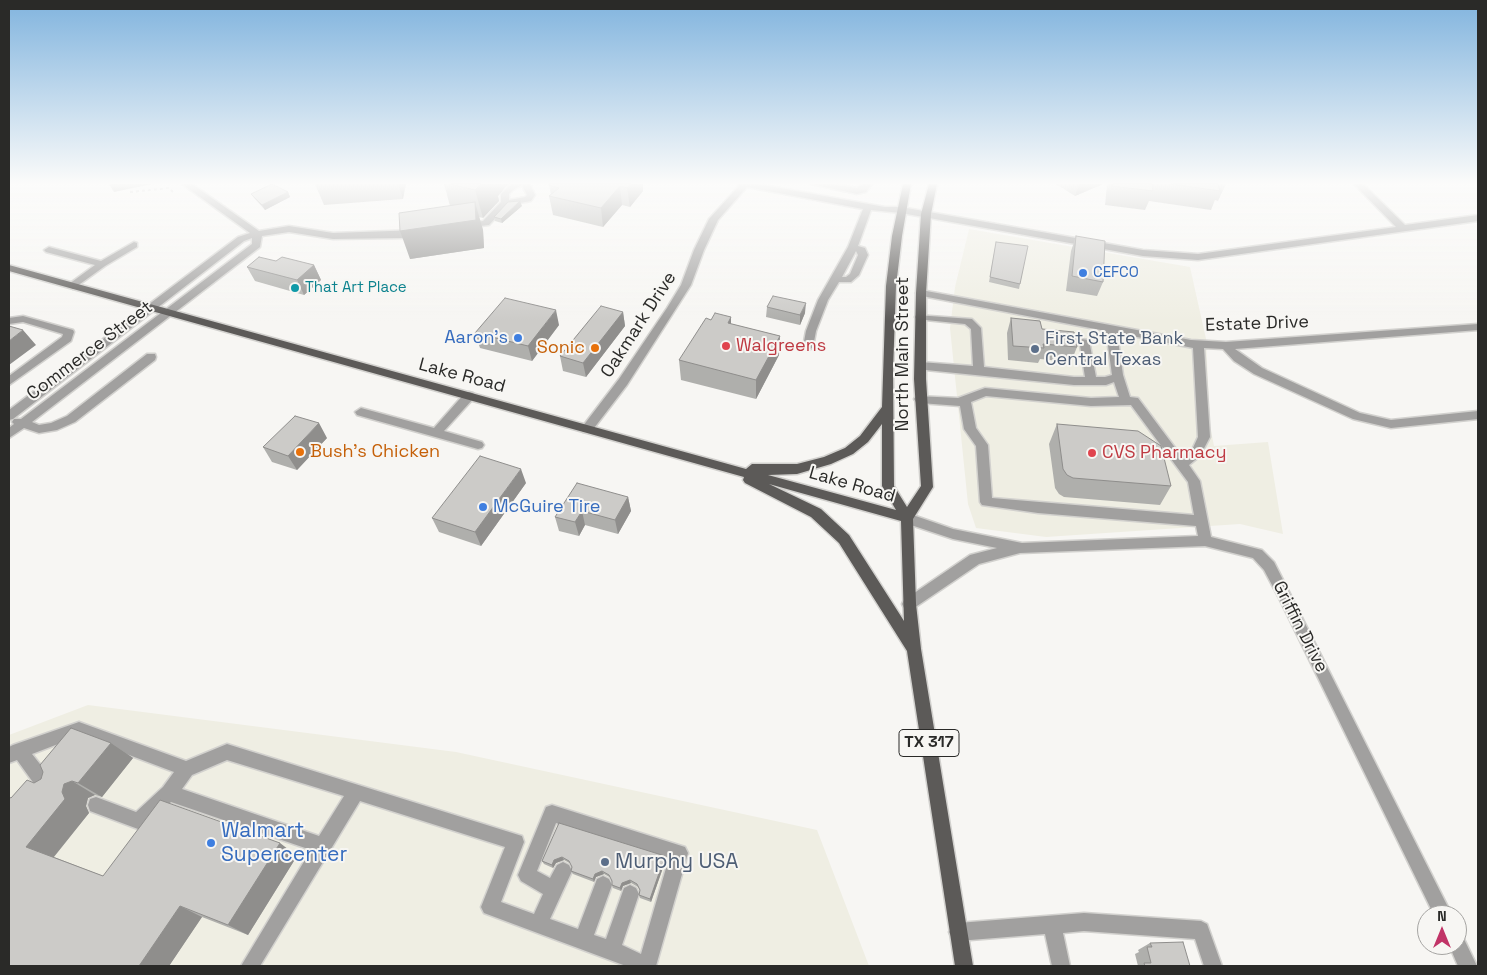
<!DOCTYPE html>
<html>
<head>
<meta charset="utf-8">
<style>
	body { margin:0 }
	#map { position:relative; width:1487px; height:975px; overflow:hidden; background:#f7f6f3; font-family:"Space Grotesk",sans-serif }
	canvas { display:block }
	.frame { position:absolute; inset:0; border:10px solid #2a2a28; pointer-events:none }
	.north { position:absolute; left:1417px; top:905px; width:50px; height:50px; box-sizing:border-box; background:#f7f6f3; border:1px solid #a5a4a2; border-radius:50%; rotate:0deg; font-size:14px; font-weight:700; line-height:20px; text-align:center; color:#2a2a28 }
	.north::after { content:''; display:block; margin:auto; width:18px; height:22px; background:#c13467; clip-path:polygon(50% 0,100% 100%,50% 72%,0 100%) }
</style>
</head>
<body>
<div id="map">
<canvas width="1487" height="975"></canvas>
<div class="frame"></div>
<div class="north">N</div>
</div>
<script>
const c = document.querySelector('canvas').getContext('2d');
c.lineJoin = 'round';
function fillPath(path, color) { c.fillStyle = color; c.fill(path, 'evenodd'); }
const toPath = rows => new Path2D(rows.map(r => 'M' + r).join(''));
function trace(path, color, width, dash) { c.strokeStyle = color; c.lineWidth = width; c.lineCap = dash ? 'butt' : 'round'; c.setLineDash(dash || []); c.stroke(path); }
function drawText(font, color, halo, rows, align = 'center') {
  c.font = font + ' "Space Grotesk",sans-serif'; c.lineWidth = 4; c.setLineDash([]); c.textBaseline = 'middle'; c.strokeStyle = halo; c.fillStyle = color; for (const [text, x, y, turn = 0] of rows) {
    c.save(); c.translate(x, y); c.rotate((+turn || 0) * Math.PI / 180); c.textAlign = isNaN(turn) ? turn : align; if (halo) c.strokeText(text, 0, 0); c.fillText(text, 0, 0); c.restore();
  }
}
fillPath(toPath([
	[969,229,1190,267,1206,339,1210,426,1214,446,1268,442,1283,534,1240,524,1046,537,976,528,968,504,950,328,955,287],
	[88,705,456,752,817,830,869,966,9,966,9,735]
]), '#efeee3');
const minor = toPath([
	[182,184,192,184,259,231,289,226,333,233,419,230,424,233,419,236,401,238,333,239,289,232,262,236,260,247,32,422,39,425,51,423,67,416,147,354,155,354,156,357,155,360,75,422,57,430,39,433,24,428,9,438,9,428,14,424,12,422,14,419,21,419,252,244,252,238,244,241,13,419,9,420,9,410,238,237,250,233,182,184],
	[511,184,530,184,535,195,531,201,508,205,489,225,463,228,463,224,483,221,501,202,501,194,511,184],
	[522,185,527,195,525,197,509,200,509,194,513,190,522,185],
	[738,184,758,184,885,207,901,207,1143,250,1198,254,1396,227,1354,184,1363,184,1405,225,1478,215,1478,221,1198,260,1143,256,901,213,871,210,858,246,865,248,868,255,859,275,851,282,839,282,828,300,816,331,813,347,808,351,803,347,806,331,818,300,848,247,863,209,747,187,718,220,704,250,691,285,627,385,591,432,583,432,581,429,583,426,619,379,667,308,681,285,694,250,709,219,739,186,738,184],
	[856,251,858,255,850,274,846,277,842,277,856,251],
	[811,184,832,184,857,188,863,184,872,184,866,192,857,194,811,184],
	[134,242,137,243,137,247,105,266,73,289,68,286,69,284,95,265,46,252,44,250,49,247,101,261,134,242],
	[921,290,1191,340,1226,342,1478,324,1478,330,1235,349,1262,368,1360,413,1391,420,1478,411,1478,419,1391,428,1353,419,1254,374,1234,361,1223,349,1204,348,1210,437,1200,456,1189,465,1200,481,1211,537,1262,550,1274,562,1452,915,1434,915,1279,598,1264,570,1253,558,1205,546,1020,553,979,564,914,608,909,610,904,608,902,604,904,600,970,555,997,548,953,539,902,522,901,518,902,514,907,513,953,529,1022,543,1198,536,1196,526,1038,513,982,505,980,502,976,446,964,429,960,406,920,403,916,402,914,399,916,396,958,398,985,388,1091,398,1119,397,1114,382,1106,385,1074,385,916,369,915,366,920,362,973,366,971,329,965,324,916,319,915,317,916,315,972,319,981,328,984,367,1074,377,1085,377,1080,345,1056,340,1055,338,1056,336,1089,340,1096,377,1105,377,1112,375,1106,331,917,295,916,293,921,290],
	[1117,333,1193,348,1198,437,1192,450,1182,457,1138,398,1130,397,1123,375,1117,333],
	[986,396,1091,406,1131,405,1188,482,1194,515,992,498,988,445,976,428,971,402,986,396],
	[23,316,73,330,74,332,71,341,9,385,9,376,62,337,63,334,23,322,9,324,9,318,23,316],
	[469,392,473,393,475,396,473,399,444,431,482,442,484,445,482,448,478,449,357,415,355,412,361,408,434,428,465,393,469,392],
	[79,722,186,761,227,744,522,836,524,842,501,902,534,914,543,894,521,881,518,875,546,807,552,805,685,847,688,853,656,966,626,966,484,913,481,907,505,847,360,801,260,966,241,966,311,850,171,802,144,827,138,829,90,811,88,805,90,799,96,797,136,812,163,787,174,772,79,736,32,754,47,773,62,780,64,786,62,792,56,794,35,785,17,760,9,763,9,747,13,745,79,722],
	[227,760,344,796,319,836,182,789,192,775,227,760],
	[556,823,669,858,641,954,622,945,639,894,636,888,630,885,624,888,606,939,594,935,612,885,609,879,603,876,597,879,578,929,550,919,572,871,569,865,563,862,557,865,550,878,537,871,556,823],
	[1084,913,1201,921,1207,924,1222,966,1204,966,1195,939,1084,931,1063,933,1070,966,1052,966,1045,934,958,941,952,938,949,932,952,926,958,923,1084,913],
	[1457,934,1463,937,1477,966,1458,966,1449,945,1457,945,1457,934]
]);
const major = toPath([
	[903,184,911,184,902,236,896,286,893,371,894,486,907,507,921,486,914,379,916,293,921,214,929,184,937,184,931,214,926,293,926,379,933,487,913,519,916,604,921,649,973,966,955,966,907,651,839,543,811,517,745,483,743,480,744,477,9,271,9,265,746,469,752,464,797,464,824,457,845,448,860,436,882,407,886,286,892,236,903,184],
	[882,424,882,486,896,510,768,475,797,474,831,464,853,454,868,442,882,424],
	[769,484,901,521,904,621,849,535,821,509,769,484]
]);
trace(minor, '#d2d1ce', 3);
trace(major, '#d2d1ce', 3);
trace(toPath([
	[130,192,169,188,173,192]
]), '#b5b4b2', 2, [3, 3]);
fillPath(minor, '#a1a09f');
fillPath(major, '#5c5a58');
fillPath(toPath([
	[315,184,405,184,406,185,403,199,324,205],
	[444,184,508,184,498,196,499,201,483,218,479,217,483,230,484,248,410,259,450,206],
	[549,184,643,184,643,191,630,207,622,205,603,227,553,215,549,196,551,195,549,185],
	[1056,184,1103,184,1075,196],
	[1107,184,1226,184,1218,201,1215,200,1211,210,1149,201,1145,210,1105,205],
	[288,192,290,197,265,210,254,198,251,194],
	[522,206,502,223,495,221,494,217],
	[1076,236,1103,282,1097,296,1066,291,1071,251],
	[996,242,1020,284,1019,289,989,282],
	[276,261,314,265,321,280,304,295,255,281,247,267],
	[767,307,805,313,800,325,766,317],
	[623,312,625,326,586,377,563,371,560,356],
	[731,317,731,324,779,355,756,399,681,380,679,360,711,320],
	[1011,318,1042,329,1077,347,1071,362,1040,359,1038,363,1008,360,1007,333],
	[559,325,532,361,480,348,475,333],
	[1057,424,1171,486,1160,505,1064,497,1059,494,1055,488,1049,444],
	[327,438,297,470,272,462,263,447],
	[526,483,481,546,439,532,432,518],
	[628,497,631,511,618,534,585,525,579,536,559,531,555,517],
	[111,743,133,758,102,797,95,795,88,798,86,806,89,813,54,857,103,876,297,856,248,935,202,917,169,966,9,966,11,798,34,783],
	[559,823,666,859,651,902,640,898,639,895,640,891,638,887,631,883,623,886,621,891,613,888,612,885,612,882,611,878,604,874,596,877,594,882,573,874,571,871,572,867,571,864,564,860,556,863,553,868,544,864,542,861],
	[1150,943,1190,966,1218,966,1138,966,1135,954,1139,952,1138,950]
]), '#afafac');
fillPath(toPath([
	[109,184,152,184,114,192],
	[398,184,405,184,403,199],
	[481,184,508,184,498,196,499,201,483,218,475,190],
	[631,184,643,184,643,191,630,207,627,188],
	[1079,184,1103,184,1075,196],
	[620,186,622,205,603,227,601,208],
	[288,192,290,197,265,210,262,205],
	[520,201,522,206,502,223,501,219],
	[475,202,483,230,484,248,410,259,400,231],
	[314,265,321,280,304,295,297,280],
	[806,303,805,313,800,325,800,315],
	[556,310,559,325,532,361,528,346],
	[623,312,625,326,586,377,583,363],
	[731,317,731,337,728,323],
	[23,330,36,345,9,365,9,341],
	[780,336,779,355,756,399,756,380],
	[319,423,327,438,297,470,288,456],
	[521,469,526,483,481,546,475,532],
	[628,497,631,511,618,534,615,520],
	[582,511,585,525,579,536,575,522],
	[111,743,133,758,102,797,78,783],
	[72,781,95,795,88,798,86,806,89,813,52,859,26,847,62,792,64,784],
	[280,843,297,856,248,935,228,925],
	[665,856,666,859,651,902,650,899],
	[562,857,564,860,556,863,553,868,552,865,554,860],
	[602,871,604,874,596,877,594,882,593,879,595,874],
	[630,880,631,883,623,886,621,891,620,888,622,883],
	[180,906,202,917,169,966,139,966]
]), '#8f8e8c');
const building = toPath([
	[272,184,288,192,262,205,251,194,272,184],
	[450,184,481,184,475,190,450,184],
	[549,184,631,184,627,188,620,186,601,208,549,196,559,188,549,185,549,184],
	[1112,184,1152,184,1153,191,1112,186,1112,184],
	[1171,184,1218,184,1220,191,1171,184],
	[520,201,501,219,494,217,508,202,520,201],
	[475,202,476,220,400,231,399,213,475,202],
	[1076,236,1105,241,1103,282,1072,276,1076,236],
	[996,242,1028,246,1020,284,990,277,996,242],
	[259,257,276,261,282,257,314,265,297,280,247,267,259,257],
	[773,296,806,303,800,315,767,307,773,296],
	[505,298,556,310,528,346,475,333,505,298],
	[601,306,623,312,583,363,560,356,601,306],
	[715,313,731,317,728,323,780,336,756,380,679,360,706,318,711,320,715,313],
	[1011,318,1040,321,1042,329,1074,332,1077,347,1043,344,1044,348,1013,346,1011,318],
	[9,326,23,330,9,341,9,326],
	[295,416,319,423,288,456,263,447,295,416],
	[1057,424,1138,431,1161,446,1171,486,1073,478,1067,475,1063,469,1057,424],
	[480,456,521,469,475,532,432,518,480,456],
	[577,483,628,497,615,520,582,511,575,522,555,517,577,483],
	[71,728,111,743,78,783,72,781,64,784,62,792,65,799,26,847,103,876,160,800,280,843,228,925,180,906,139,966,9,966,9,797,11,798,27,780,34,783,41,779,43,772,40,765,71,728],
	[559,823,665,856,650,899,639,895,640,890,637,884,630,880,622,883,620,888,612,885,612,881,609,875,602,871,595,874,593,879,571,871,572,867,569,861,562,857,554,860,552,865,542,861,559,823],
	[1183,942,1190,966,1218,966,1145,966,1144,963,1151,963,1147,947,1152,947,1150,943,1183,942]
]);
fillPath(building, '#cccbc8');
trace(building, '#8f8e8c', 1);
const sky = c.createLinearGradient(0, 0, 0, 321);
sky.addColorStop(0, '#81b4de');
sky.addColorStop(0.57, '#fbfbfa');
sky.addColorStop(1, '#fbfbfa00');
c.fillStyle = sky;
c.fillRect(0, 0, 1487, 321);
for (const [x, y, r, color] of [
	[1083,273,5,"#3f7fe0"],
	[295,288,5,"#0f9aa8"],
	[518,338,5,"#3f7fe0"],
	[726,346,5,"#e0444e"],
	[595,348,5,"#e8710a"],
	[1035,349,5,"#5c6f8a"],
	[300,452,5,"#e8710a"],
	[1092,453,5,"#e0444e"],
	[483,507,5,"#3f7fe0"],
	[211,843,5,"#3f7fe0"],
	[605,862,5,"#5c6f8a"]
]) { const dot = new Path2D(); dot.arc(x, y, r, 0, 2 * Math.PI); c.fillStyle = color; c.fill(dot); trace(dot, '#f7f6f3', 2); }
drawText('15px', '#366cbe', '#f7f6f3', [
	["CEFCO",1093,273]
], 'left');
drawText('15px', '#0d838f', '#f7f6f3', [
	["That Art Place",305,288]
], 'left');
for (const [x, y, w] of [
	[929,743,60]
]) { const box = new Path2D(); box.roundRect(x - w / 2, y - 13.5, w, 27, 4); c.fillStyle = '#f7f6f3'; c.fill(box); trace(box, '#2a2a28', 1); }
drawText('bold 16px', '#2a2a28', null, [
	["TX 317",929,743]
]);
drawText('18px', '#2a2a28', '#f7f6f3', [
	["Estate Drive",1257,324,-2],
	["Oakmark Drive",639,325,-57],
	["Commerce Street",90,351,-37],
	["North Main Street",903,354,-90],
	["Lake Road",462,376,15],
	["Lake Road",852,485,16],
	["Griffin Drive",1300,627,63]
]);
drawText('18px', '#366cbe', '#f7f6f3', [
	["Aaron's",508,338],
	["McGuire Tire",493,507,"left"]
], 'right');
drawText('18px', '#4e5e75', '#f7f6f3', [
	["First State Bank",1045,339],
	["Central Texas",1045,360]
], 'left');
drawText('18px', '#be3a42', '#f7f6f3', [
	["Walgreens",736,346],
	["CVS Pharmacy",1102,453]
], 'left');
drawText('18px', '#c56008', '#f7f6f3', [
	["Sonic",585,348],
	["Bush's Chicken",310,452,"left"]
], 'right');
drawText('21px', '#366cbe', '#f7f6f3', [
	["Walmart",221,831],
	["Supercenter",221,855]
], 'left');
drawText('21px', '#4e5e75', '#f7f6f3', [
	["Murphy USA",615,862]
], 'left');
</script>
</body>
</html>
